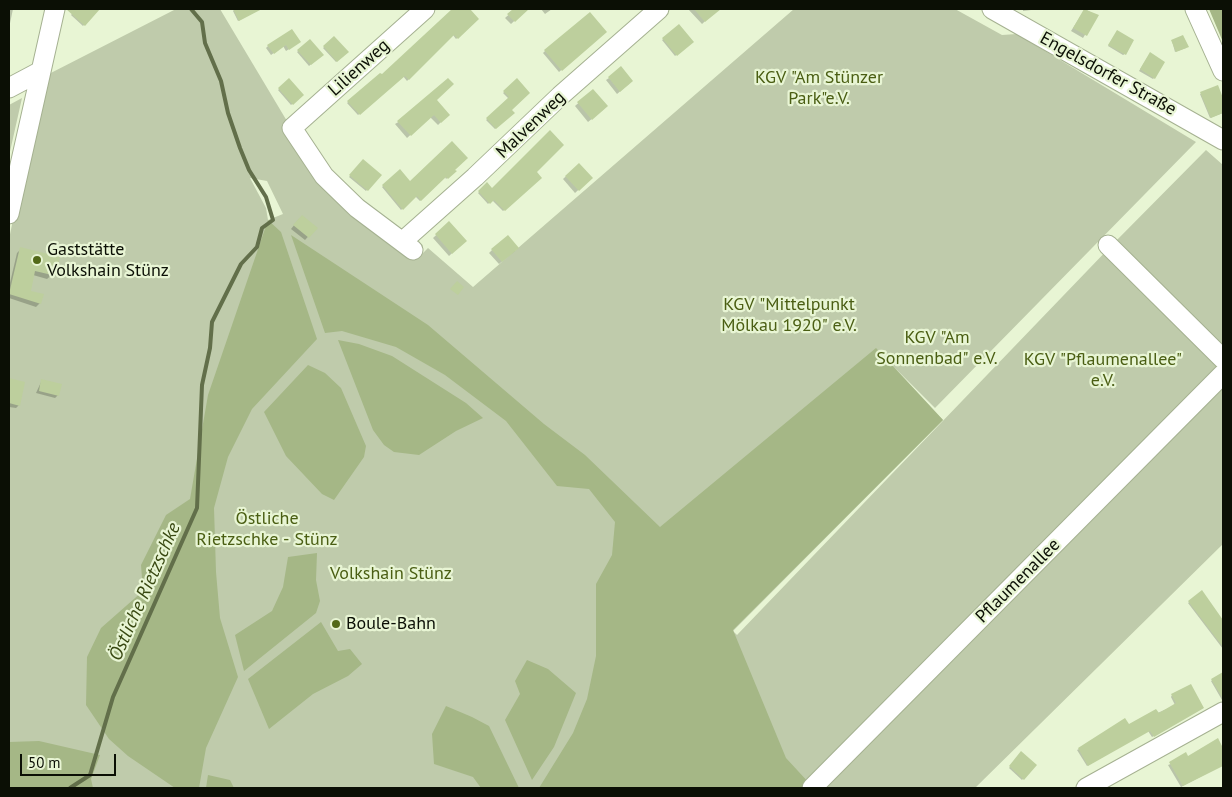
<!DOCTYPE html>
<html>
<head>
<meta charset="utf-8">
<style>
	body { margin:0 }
	#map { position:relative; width:1232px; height:797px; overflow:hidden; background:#e8f5d4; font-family:"PT Sans",sans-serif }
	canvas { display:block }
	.frame { position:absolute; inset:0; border:10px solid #0b0f05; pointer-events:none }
	.scale { position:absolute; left:20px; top:754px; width:96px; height:22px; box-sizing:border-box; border:2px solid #0b0f05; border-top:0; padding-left:6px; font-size:15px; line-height:18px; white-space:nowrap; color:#0b0f05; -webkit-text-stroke:4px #e8f5d4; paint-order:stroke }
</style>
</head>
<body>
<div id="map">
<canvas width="1232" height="797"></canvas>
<div class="frame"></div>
<div class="scale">50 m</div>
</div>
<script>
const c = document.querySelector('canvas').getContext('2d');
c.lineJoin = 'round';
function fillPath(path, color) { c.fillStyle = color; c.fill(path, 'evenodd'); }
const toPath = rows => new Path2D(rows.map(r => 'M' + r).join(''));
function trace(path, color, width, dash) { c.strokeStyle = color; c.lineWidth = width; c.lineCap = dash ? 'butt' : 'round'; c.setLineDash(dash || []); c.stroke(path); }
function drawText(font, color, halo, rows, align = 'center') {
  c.font = font + ' "PT Sans",sans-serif'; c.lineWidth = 4.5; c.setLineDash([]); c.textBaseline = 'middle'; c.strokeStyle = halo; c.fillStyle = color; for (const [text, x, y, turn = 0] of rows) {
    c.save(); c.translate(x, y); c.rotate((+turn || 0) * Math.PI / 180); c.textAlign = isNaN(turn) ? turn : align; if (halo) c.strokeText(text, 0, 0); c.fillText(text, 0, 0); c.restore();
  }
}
fillPath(toPath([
	[176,9,220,9,324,183,417,259,428,248,473,287,794,9,955,9,1002,35,1017,34,1196,142,935,408,894,367,943,420,733,631,737,635,1112,245,1206,150,1223,165,1223,544,975,788,9,788,9,239,43,77],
	[250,178,267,181,283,214,268,220,266,208],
	[22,98,9,156,9,105]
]), '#bfcbab');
fillPath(toPath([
	[1209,9,1223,9,1223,42],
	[268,220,281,232,317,339,252,409,228,457,214,508,216,572,220,618,238,677,206,748,199,788,175,788,128,756,109,739,86,705,87,657,101,628,143,591,141,565,166,515,190,499,208,395],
	[291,235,428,325,544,424,585,455,660,527,876,348,943,420,733,630,786,758,810,784,806,788,539,788,573,733,587,699,596,656,596,584,612,555,615,522,589,489,557,486,506,421,445,375,396,347,342,331,325,333],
	[338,340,359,344,392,356,466,403,483,418,456,431,419,455,394,452,384,445,373,430],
	[308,365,325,373,341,388,366,446,364,457,334,500,322,494,286,456,264,412],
	[317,553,316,580,320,601,316,613,244,671,235,635,272,611,283,587,288,557],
	[321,622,338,651,350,649,362,664,348,676,313,694,269,729,248,679],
	[527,660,548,669,576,693,554,747,532,780,505,720,520,694,515,681],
	[446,706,472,717,489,726,519,788,481,788,473,777,434,764,432,734],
	[39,741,100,755,91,779,93,788,9,788,9,742],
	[208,775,230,780,234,788,206,788]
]), '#a5b786');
fillPath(toPath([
	[9,9,13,9,9,28],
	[76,9,92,9,96,12,83,26,71,15],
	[235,9,256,9,257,11,238,21,233,11],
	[454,9,468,9,478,19,456,39,453,35,407,81,403,76,358,115,347,103,380,74,382,76],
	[515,9,527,9,511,24,505,18],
	[541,9,552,9,545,14],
	[688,9,716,9,717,10,702,24],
	[1023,9,1039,9,1023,11],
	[1085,9,1097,16,1083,38,1071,31],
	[679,26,692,42,675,56,662,40],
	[605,32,559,72,543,53,545,51],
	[1116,33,1125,54,1123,55,1108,46],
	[334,37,347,52,336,62,323,48],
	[310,40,322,55,309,66,297,52],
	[1172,41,1186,48,1175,52],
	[297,44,286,51,283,46,271,55,266,48,268,46],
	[1149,55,1154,78,1153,79,1139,71],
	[609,78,629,84,617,94,606,80],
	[289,80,302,95,291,105,278,90],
	[517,80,511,110,513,113,495,129,486,120,509,99,503,93],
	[1217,87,1223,102,1223,113,1210,118,1200,94],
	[593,90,604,109,588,122,575,106],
	[435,100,448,115,438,125,430,117,407,138,395,124],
	[363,161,380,175,366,191,349,177],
	[579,164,591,178,575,193,563,179],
	[453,170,454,172,446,179,445,177,420,201,415,196,401,210,382,187,399,171,410,183],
	[535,172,540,178,503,211,492,200,488,204,478,193,487,184,492,189],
	[299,219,316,228,305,240,291,229],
	[449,223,465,241,449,256,433,238],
	[21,249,55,272,47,279,33,275,29,292,40,303,36,307,9,298,9,287,17,253],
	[492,250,515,251,499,264,489,253],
	[9,379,24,383,19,405,16,408,9,407],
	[42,380,58,395,55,398,36,393],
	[1201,592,1223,622,1223,649,1188,603],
	[1223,673,1223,699,1222,700,1211,681],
	[1172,695,1203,708,1152,737,1148,731,1087,766,1077,750,1079,749,1175,705,1171,697],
	[1217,740,1223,750,1223,765,1181,787,1168,765,1187,758],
	[1022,753,1035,765,1022,780,1009,768]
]), '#0003');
trace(toPath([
	[70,788,90,775,113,697,197,508,202,385,210,348,212,322,241,264,257,247,262,228,273,220,266,197,249,170,240,148,228,113,221,81,205,43,202,22,191,9]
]), '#626f4a', 4);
fillPath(toPath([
	[66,9,100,9,85,26],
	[233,9,262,9,239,21],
	[452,9,470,9,479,19,458,39,454,35,409,80,405,76,360,115,347,101,380,73,382,74],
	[513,9,529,9,515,22,507,14],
	[694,9,721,9,705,22],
	[1084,9,1099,15,1087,36,1073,28],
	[590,12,607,32,562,71,544,50],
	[679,24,694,42,677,56,662,38],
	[292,29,301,42,289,50,286,45,274,54,267,45],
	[1117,30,1134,40,1126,55,1108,45],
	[1183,35,1189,47,1176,52,1171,40],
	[334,36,349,52,337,62,323,46],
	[310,39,324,55,311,65,297,50],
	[1150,52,1165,62,1155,79,1140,69],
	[621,66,633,81,620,92,608,77],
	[289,78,304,95,293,105,278,88],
	[448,78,454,84,437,100,450,115,441,123,434,115,411,136,397,121],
	[517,78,530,93,512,110,515,113,496,129,486,118,509,97,503,91],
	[1218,85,1223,98,1223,113,1211,118,1200,92],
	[593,89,608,106,592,120,577,102],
	[550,130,564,145,537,172,542,178,505,211,494,200,490,204,478,191,487,182,492,188],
	[452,141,468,158,455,170,457,171,448,179,446,177,421,201,417,196,403,210,382,185,400,169,410,181],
	[363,159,382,175,368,191,349,175],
	[579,163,593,178,579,191,565,176],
	[302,215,318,228,309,238,293,225],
	[449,221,467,241,452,254,435,234],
	[508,235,519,248,502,262,491,249],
	[20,247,60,257,56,273,53,272,52,275,35,271,31,291,44,294,41,304,9,294],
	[457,281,464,287,458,295,450,289],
	[9,378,25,382,20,406,9,403],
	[41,379,62,384,59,396,39,391],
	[1202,590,1223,620,1223,647,1188,601],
	[1223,672,1223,699,1211,679],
	[1191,684,1204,708,1154,737,1150,731,1088,766,1078,748,1125,718,1129,724,1156,709,1159,713,1176,703,1171,694],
	[1218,738,1223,748,1223,766,1183,786,1169,762,1186,752,1188,756],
	[1021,751,1037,765,1024,780,1009,766]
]), '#bdcf9d');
const minor = toPath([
	[992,9,1223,140],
	[1195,9,1223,71],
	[9,88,41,71],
	[9,214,55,9],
	[403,241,475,177,560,96,659,9],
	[1108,245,1223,359],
	[413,250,357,208,324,176,292,128,425,9],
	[812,788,1223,374],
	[1086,788,1223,712]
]);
trace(minor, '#a5b191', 21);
trace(minor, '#fff', 19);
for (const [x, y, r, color] of [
	[37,260,5,"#526918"],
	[336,624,5,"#526918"]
]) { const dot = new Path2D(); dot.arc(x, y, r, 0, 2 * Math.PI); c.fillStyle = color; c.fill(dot); trace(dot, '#e8f5d4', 2); }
drawText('18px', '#0b0f05', '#e8f5d4', [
	["Lilienweg",359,68,-42],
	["Engelsdorfer Straße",1108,74,29],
	["Malvenweg",531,125,-44],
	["Pflaumenallee",1018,581,-45]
]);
drawText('18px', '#4a5e13', '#e8f5d4', [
	["KGV \"Am Stünzer",819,78],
	["Park\"e.V.",819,99],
	["KGV \"Mittelpunkt",789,305],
	["Mölkau 1920\" e.V.",789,326],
	["KGV \"Am",937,338],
	["Sonnenbad\" e.V.",937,359],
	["KGV \"Pflaumenallee\"",1103,360],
	["e.V.",1103,381],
	["Östliche",267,519],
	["Rietzschke - Stünz",267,540],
	["Volkshain Stünz",391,574]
]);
drawText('18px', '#0b0f05', '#e8f5d4', [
	["Gaststätte",47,250],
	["Volkshain Stünz",47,271],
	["Boule-Bahn",346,624]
], 'left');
drawText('italic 19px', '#384811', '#e8f5d4', [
	["Östliche Rietzschke",145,592,-66]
]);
</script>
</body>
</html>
